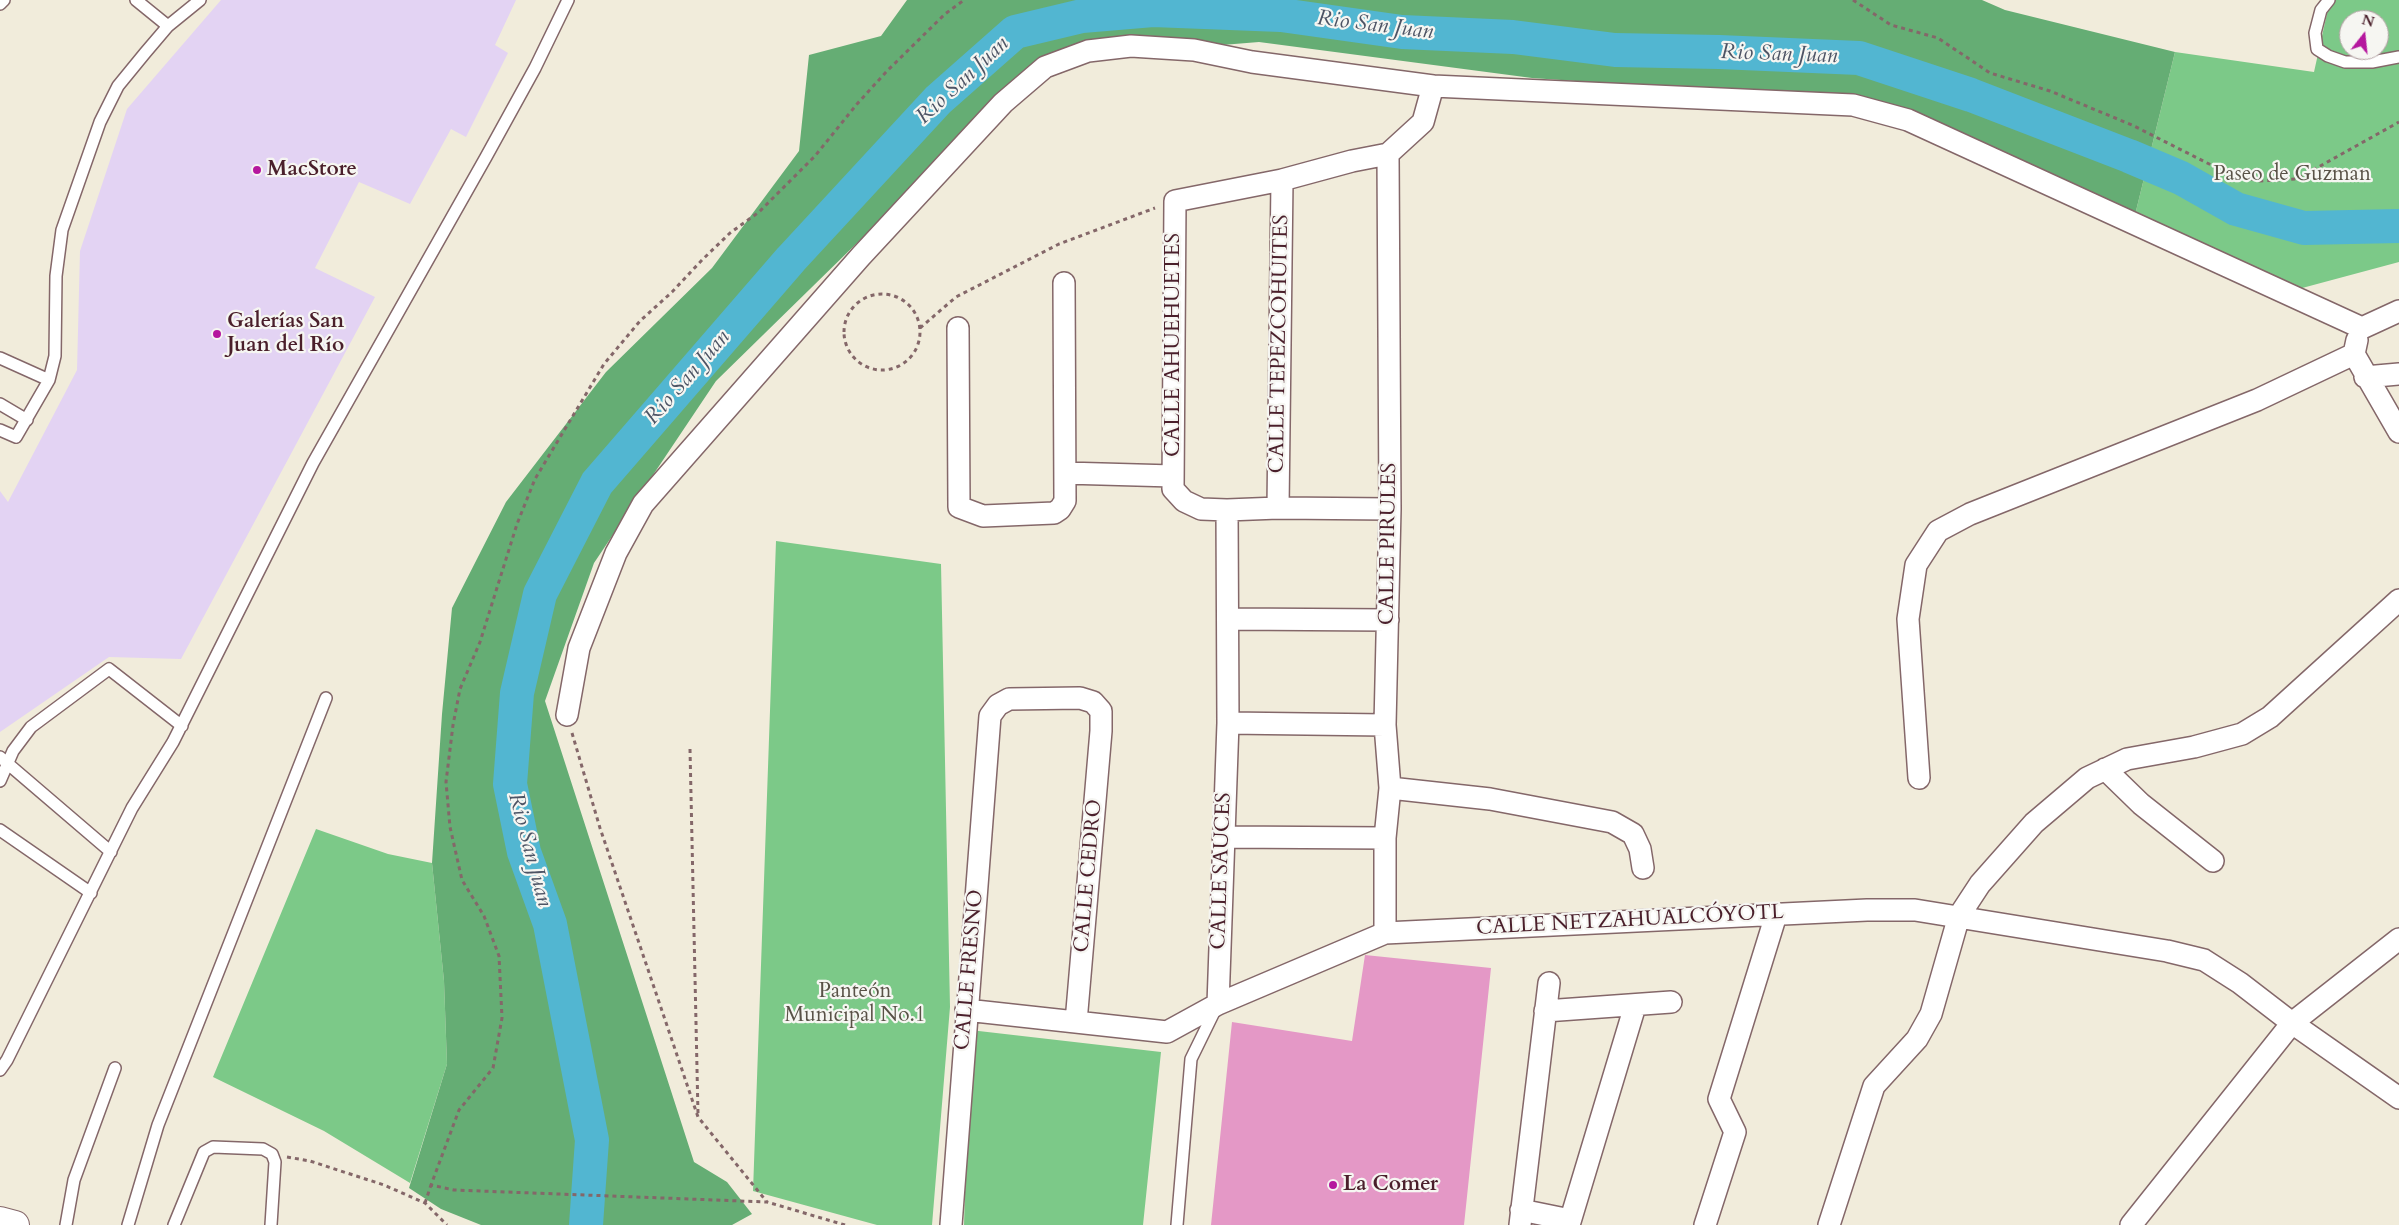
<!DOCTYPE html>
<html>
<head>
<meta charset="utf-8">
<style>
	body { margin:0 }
	#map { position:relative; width:2399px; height:1225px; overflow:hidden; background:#f1ecdb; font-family:Cardo,serif }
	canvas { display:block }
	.north { position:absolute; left:2339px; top:10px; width:50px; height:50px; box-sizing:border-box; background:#f6f6f2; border:1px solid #b1a0a2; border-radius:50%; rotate:16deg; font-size:14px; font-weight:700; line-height:20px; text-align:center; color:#4a1f2b }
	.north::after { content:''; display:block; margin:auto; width:18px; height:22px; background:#b5179e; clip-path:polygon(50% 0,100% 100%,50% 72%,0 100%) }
</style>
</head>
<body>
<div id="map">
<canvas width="2399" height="1225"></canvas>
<div class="north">N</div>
</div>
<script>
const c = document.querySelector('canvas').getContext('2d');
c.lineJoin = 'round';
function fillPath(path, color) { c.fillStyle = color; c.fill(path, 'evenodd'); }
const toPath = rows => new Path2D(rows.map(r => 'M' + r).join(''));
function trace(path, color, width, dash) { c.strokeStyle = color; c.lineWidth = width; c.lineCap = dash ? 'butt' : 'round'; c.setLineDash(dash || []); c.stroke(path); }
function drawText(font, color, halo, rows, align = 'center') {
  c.font = font + ' Cardo,serif'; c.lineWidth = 4.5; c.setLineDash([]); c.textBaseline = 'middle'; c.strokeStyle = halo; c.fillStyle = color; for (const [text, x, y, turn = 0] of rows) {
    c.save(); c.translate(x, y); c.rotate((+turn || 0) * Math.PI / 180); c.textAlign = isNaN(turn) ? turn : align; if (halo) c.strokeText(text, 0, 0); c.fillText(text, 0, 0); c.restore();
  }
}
fillPath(toPath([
	[221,0,516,0,495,45,508,53,466,137,451,129,410,204,359,182,315,268,375,297,181,659,109,657,0,732,0,491,8,502,77,370,80,251,127,109]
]), '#e3d3f3');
fillPath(toPath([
	[2330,0,2399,0,2399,262,2291,291,2135,215,2175,52,2314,72],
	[2349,20,2379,20,2379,50,2349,50],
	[776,541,941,564,950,1007,932,1225,877,1225,753,1191],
	[316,829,388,854,432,863,444,981,447,1064,410,1183,324,1131,213,1077],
	[970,1030,1161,1052,1143,1225,964,1225]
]), '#7cc988');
fillPath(toPath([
	[907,0,1982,0,2005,10,2175,52,2135,215,1879,102,1532,78,1259,42,1037,60,904,197,716,381,594,563,545,701,694,1162,727,1182,752,1214,732,1225,481,1225,441,1209,409,1188,447,1064,444,981,432,863,442,714,452,608,506,502,606,372,712,268,799,151,809,55,881,36]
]), '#65ad74');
trace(toPath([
	[586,1225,592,1140,550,924,524,852,510,784,517,693,540,594,597,483,791,259,938,100,1015,32,1082,16,1153,10,1281,15,1402,32,1513,37,1615,50,1719,52,1859,58,1971,95,2129,156,2181,178,2236,209,2304,228,2399,226]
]), '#52b6d1', 34);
fillPath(toPath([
	[1365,955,1491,968,1464,1225,1211,1225,1232,1022,1352,1041]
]), '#e498c6');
const service = toPath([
	[136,0,168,26],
	[2329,0,2321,10,2315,33,2317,49,2328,56,2345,62,2372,62,2399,57],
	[0,4,4,0],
	[0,358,49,380],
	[0,404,27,420],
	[0,430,16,437,49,380,55,356,56,276,62,230,100,122,118,86,145,53,168,26,200,0],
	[0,757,111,852],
	[0,781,13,751,31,727,109,669,182,726],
	[0,830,91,893],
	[0,1070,7,1060,132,808,173,742,313,463,486,157,535,68,568,0],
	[66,1225,74,1180,115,1068],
	[128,1225,158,1125,326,698],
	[174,1225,204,1152,213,1147,263,1149,272,1154,275,1162,271,1225],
	[1177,1225,1191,1059,1216,1008]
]);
const minor = toPath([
	[1388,154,1423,122,1433,86,1853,105,1908,120,2362,328],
	[1388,154,1352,161,1282,180,1175,201,1173,489,1184,501,1201,509,1227,510,1278,508,1390,509],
	[958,328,959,507,983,516,1054,513,1060,509,1065,501,1064,283],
	[2362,328,2399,311],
	[2357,340,2354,354,2399,432],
	[2365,377,2399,374],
	[1065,473,1173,476],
	[1278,508,1282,180],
	[1229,619,1388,620],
	[567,715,579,648,616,553,643,504,861,256,1003,103,1045,67,1088,51,1131,46,1194,50,1252,62,1433,86],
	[1228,723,1385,725],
	[2105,769,2141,804,2213,861],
	[1919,778,1908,619,1916,565,1938,531,1970,514,2257,400,2354,354],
	[1390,788,1490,799,1612,822,1633,834,1640,849,1643,868],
	[1223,837,1385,838],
	[1385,933,1385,838,1390,788,1385,725,1390,509,1388,154],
	[1218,1004,1228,723,1227,510],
	[966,1010,1167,1032,1218,1004,1385,933,1867,910,1915,910,2167,951,2204,960,2240,983,2292,1023,2399,1098],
	[1545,1011,1671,1002],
	[1521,1210,1570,1220],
	[951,1225,990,716,998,705,1009,699,1080,698,1093,702,1101,711,1101,731,1076,1022],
	[1520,1225,1549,983],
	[1569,1225,1635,1006],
	[1705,1225,1735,1132,1719,1099,1776,915],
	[1829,1225,1874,1086,1917,1039,1931,1014,1959,916,1980,884,2034,823,2087,778,2127,759,2194,747,2242,734,2270,717,2399,600],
	[2131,1225,2292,1023,2399,939]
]);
const secondary = toPath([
	[0,1221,15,1225]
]);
trace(service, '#846769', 14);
trace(minor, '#846769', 24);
trace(secondary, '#846769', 30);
trace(toPath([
	[1853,0,1891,25,1938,38,1990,73,2050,91,2132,125,2227,173,2260,181,2297,179,2399,122],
	'844 332a38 38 0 1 1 76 0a38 38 0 1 1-76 0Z',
	[920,328,956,297,1059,244,1155,208],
	[572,733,600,828,698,1117,767,1202],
	[690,749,698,1114],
	[287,1157,310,1161,384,1185,425,1203,447,1225],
	[425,1203,431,1185],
	[845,1225,767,1202,454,1190,431,1185,459,1110,493,1068,502,1018,499,956,484,916,462,880,450,827,446,782,453,725,460,689,480,642,517,524,535,479,604,364,640,321,672,292,702,260,730,233,759,212,815,156,857,104,887,71,945,14,964,0]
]), '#846769', 3, [4, 4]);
trace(service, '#fff', 11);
trace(minor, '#fff', 21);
trace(secondary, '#fff', 28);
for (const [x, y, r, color] of [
	[257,170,5,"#b5179e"],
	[217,334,5,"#b5179e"],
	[1333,1185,5,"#b5179e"]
]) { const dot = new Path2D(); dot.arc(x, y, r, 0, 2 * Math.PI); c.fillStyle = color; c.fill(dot); trace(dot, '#f6f6f2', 2); }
drawText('bold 21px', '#4a1f2b', '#f6f6f2', [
	["MacStore",267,170],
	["Galerías San",227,322],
	["Juan del Río",227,346],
	["La Comer",1343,1185]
], 'left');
drawText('21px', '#595247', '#f6f6f2', [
	["Paseo de Guzman",2292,175],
	["Panteón",855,992],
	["Municipal No.1",855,1016]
]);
drawText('21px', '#4a1f2b', '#f6f6f2', [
	["CALLE TEPEZCOHUITES",1280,344,-89],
	["CALLE AHUEHUETES",1174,345,-90],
	["CALLE PIRULES",1389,544,-89],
	["CALLE SAUCES",1222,871,-88],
	["CALLE CEDRO",1089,876,-85],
	["CALLE NETZAHUALCÓYOTL",1630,921,-3],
	["CALLE FRESNO",970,970,-85]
]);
drawText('italic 22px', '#4d5465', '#f6f6f2', [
	["Rio San Juan",1375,26,7],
	["Rio San Juan",1779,55,2],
	["Rio San Juan",963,81,-43],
	["Rio San Juan",688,378,-49],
	["Rio San Juan",529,850,75]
]);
</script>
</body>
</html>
